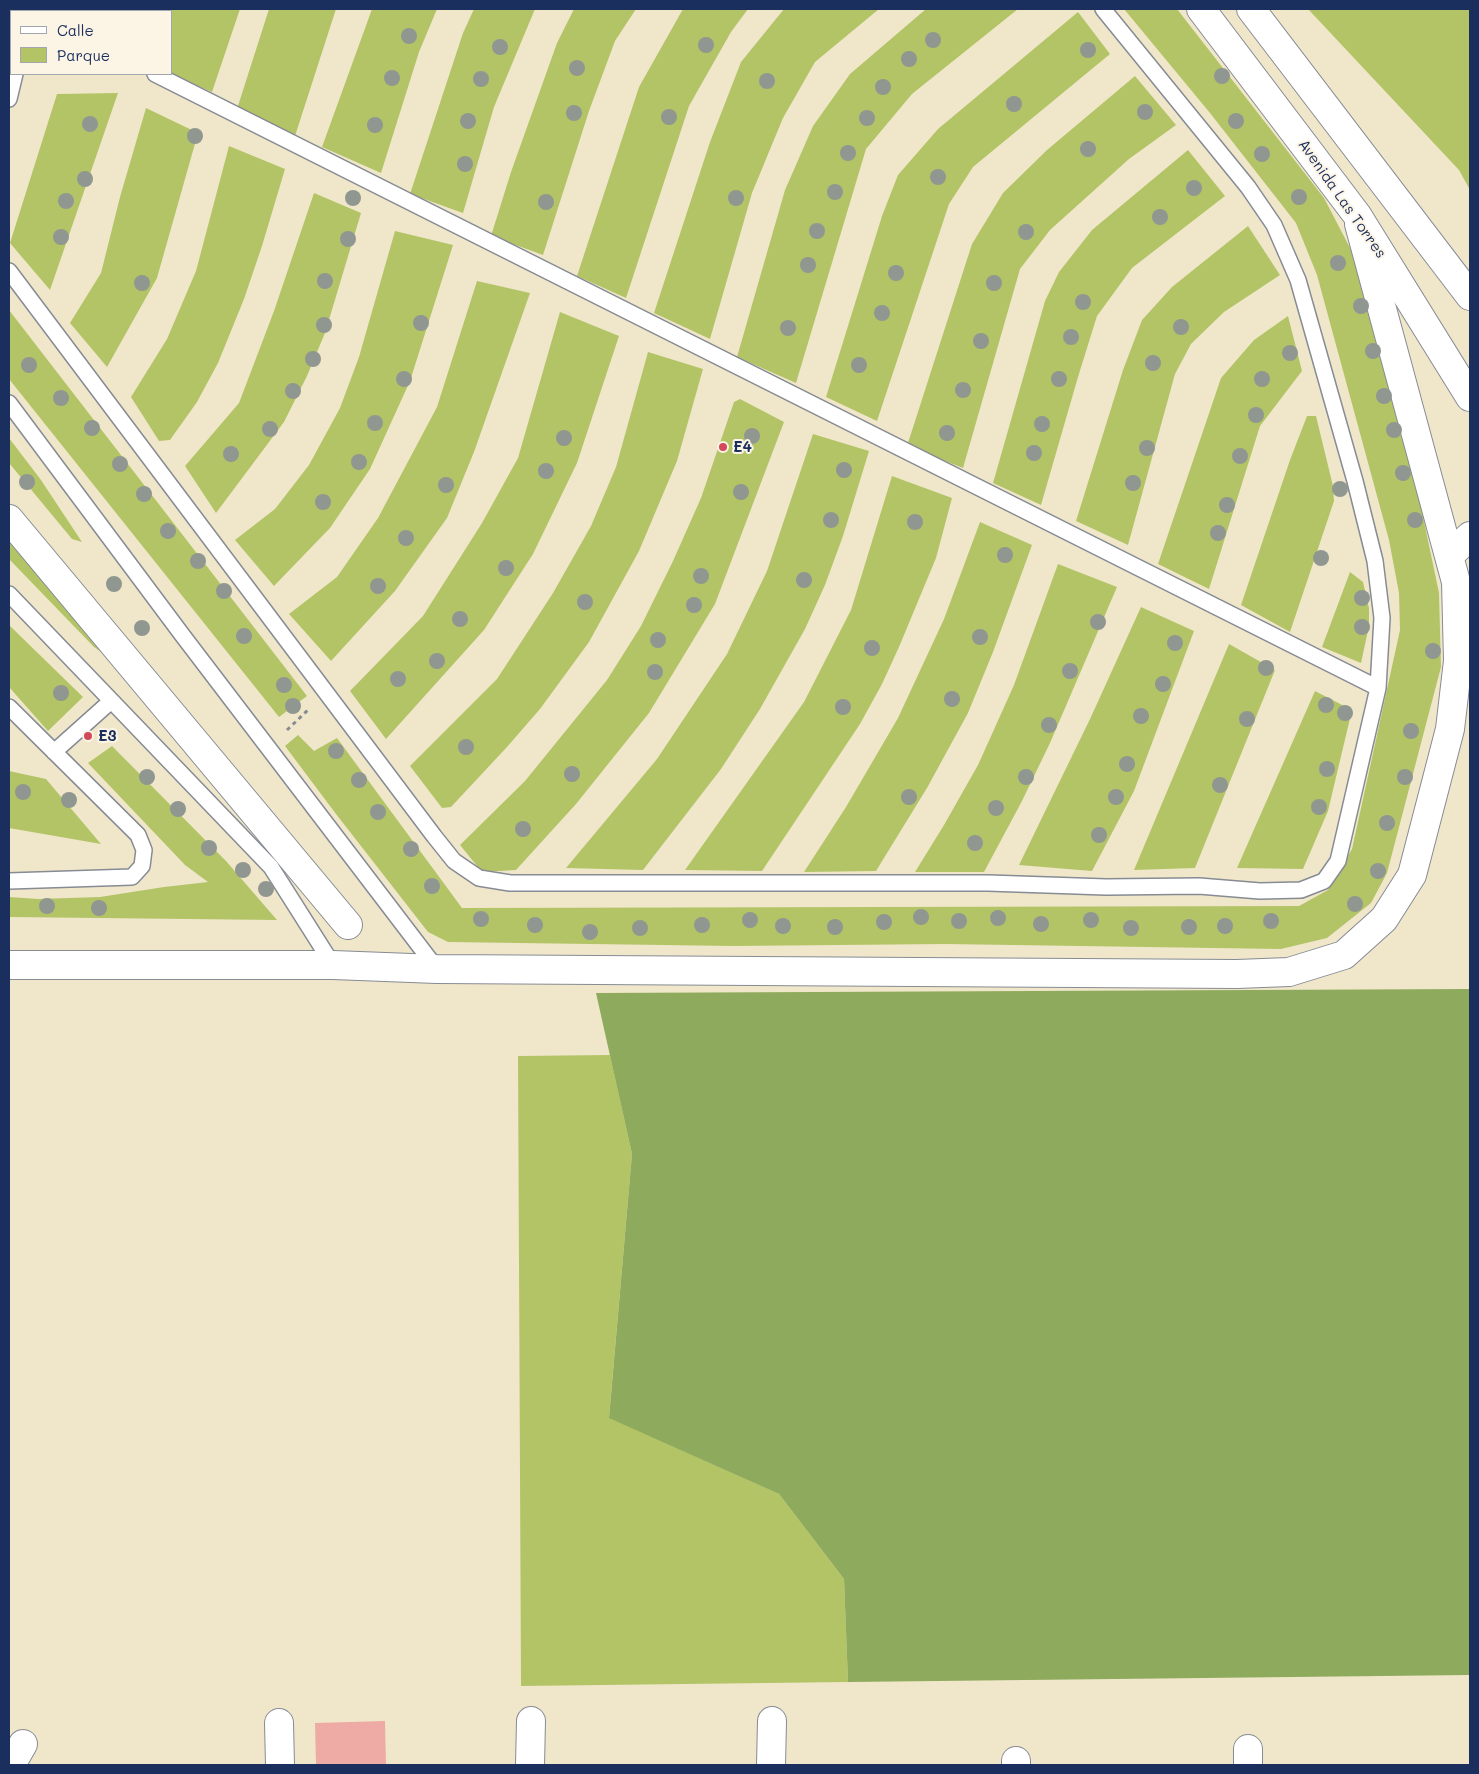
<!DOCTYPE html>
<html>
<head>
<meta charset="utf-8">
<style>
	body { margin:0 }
	#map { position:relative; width:1479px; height:1774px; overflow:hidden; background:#f0e7ca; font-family:Mali,sans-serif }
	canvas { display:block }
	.frame { position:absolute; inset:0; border:10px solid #1b2f5e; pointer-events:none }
	.legend { position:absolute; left:10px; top:10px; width:162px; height:65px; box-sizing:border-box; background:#fcf5e5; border:1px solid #a2a6af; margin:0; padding:6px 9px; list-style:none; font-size:15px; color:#1b2f5e }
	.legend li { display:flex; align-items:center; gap:10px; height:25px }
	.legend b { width:25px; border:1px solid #a2a6af }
</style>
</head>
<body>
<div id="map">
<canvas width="1479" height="1774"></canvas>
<div class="frame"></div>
<ul class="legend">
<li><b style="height:6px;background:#fff"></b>Calle</li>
<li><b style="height:14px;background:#b3c467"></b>Parque</li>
</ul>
</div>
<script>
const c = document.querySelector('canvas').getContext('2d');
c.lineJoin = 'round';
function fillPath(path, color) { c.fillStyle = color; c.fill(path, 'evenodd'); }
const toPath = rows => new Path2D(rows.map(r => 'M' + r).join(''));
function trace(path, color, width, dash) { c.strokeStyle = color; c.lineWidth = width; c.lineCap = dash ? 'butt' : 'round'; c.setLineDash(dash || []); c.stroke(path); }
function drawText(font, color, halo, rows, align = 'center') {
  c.font = font + ' Mali,sans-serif'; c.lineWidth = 4; c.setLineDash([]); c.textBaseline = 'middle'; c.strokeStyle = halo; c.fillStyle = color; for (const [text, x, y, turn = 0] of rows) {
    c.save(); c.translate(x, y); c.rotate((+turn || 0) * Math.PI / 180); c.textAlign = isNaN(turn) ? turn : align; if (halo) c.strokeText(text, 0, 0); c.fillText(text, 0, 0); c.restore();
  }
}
fillPath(toPath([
	[172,9,240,9,212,92,170,74],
	[269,9,336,9,295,136,237,109],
	[372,9,437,9,419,52,381,173,322,147],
	[474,9,535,9,494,107,463,213,410,194,463,33],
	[574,9,636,9,615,41,589,111,543,255,491,236,511,172,557,43],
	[683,9,748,9,731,32,689,106,626,298,577,276,639,87],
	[784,9,879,9,815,62,783,118,752,193,710,339,654,313,710,142,741,62],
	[926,9,1018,9,912,94,866,149,796,383,737,357,785,190,813,126,850,74],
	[1124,9,1177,9,1324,198,1361,269,1417,488,1439,593,1441,667,1387,873,1371,903,1327,938,1281,949,945,944,733,946,448,942,428,932,336,814,285,746,298,735,314,751,337,738,462,908,1299,906,1328,890,1352,849,1400,630,1399,593,1389,540,1317,275,1296,223,1210,113],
	[1308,9,1470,9,1470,190,1459,170],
	[1078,12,1110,54,973,167,949,204,877,421,826,397,882,216,898,175,938,129],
	[1135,76,1176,125,1129,159,1050,230,1020,269,963,468,907,446,972,244,1003,193,1047,150],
	[118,93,50,290,10,243,57,94],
	[146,108,198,133,157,278,107,367,70,323,101,273,120,197],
	[229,146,285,169,262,246,244,299,218,363,197,402,170,440,159,441,131,397,167,339,196,271],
	[1188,150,1225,196,1132,268,1097,316,1078,377,1041,505,993,483,1045,301,1059,272,1092,230],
	[314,193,361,213,325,333,307,376,284,422,216,513,185,466,239,403,274,311],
	[1248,226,1280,275,1224,312,1191,344,1175,374,1128,545,1076,521,1123,370,1142,320,1172,287],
	[395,231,453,245,410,381,370,469,330,528,274,586,235,540,275,509,309,465,340,408,359,357],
	[477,281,530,293,474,452,447,518,395,591,331,661,289,614,337,577,378,518,437,407],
	[9,310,307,696,279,717,9,379],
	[560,312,619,336,577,463,533,554,484,630,386,739,350,691,423,616,482,523,518,458],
	[1288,316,1302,371,1260,426,1209,589,1158,564,1221,378,1254,340],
	[648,352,703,369,677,461,639,551,589,642,540,709,507,747,451,807,442,808,410,766,497,679,553,593,591,526,616,467],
	[740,399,784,422,715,604,649,713,576,804,516,870,482,872,460,845,525,781,607,680,641,626,673,561,701,498,734,402],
	[1307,416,1316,416,1333,486,1334,501,1290,632,1241,605,1290,460],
	[813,434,869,451,843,536,825,585,805,629,760,709,721,769,643,870,566,868,657,759,727,654,767,571],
	[9,438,41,480,82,542,72,539,9,463],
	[892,476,952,498,936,558,899,647,882,684,860,724,762,871,685,870,804,702,851,610],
	[980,522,1032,545,993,652,968,713,927,788,876,871,804,872,846,807,898,718,944,619],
	[9,536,110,658,94,647,9,559],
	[1058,564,1117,587,1050,743,1022,801,984,872,915,872,944,825,978,765,1014,685],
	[1350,572,1363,582,1369,608,1369,626,1361,663,1322,647],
	[1141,607,1194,631,1134,791,1092,871,1019,865,1090,719],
	[9,625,83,697,48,731,9,687],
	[1229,644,1275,670,1195,868,1134,870],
	[1315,691,1352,710,1328,811,1303,869,1237,868],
	[112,746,226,861,277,920,9,917,9,897,38,899,100,897,164,887,208,882,185,865,88,763],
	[9,771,46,779,101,844,9,828],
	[610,1055,632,1154,609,1417,779,1494,844,1579,848,1682,521,1686,518,1056]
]), '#b3c467');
fillPath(toPath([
	[1470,989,1470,1675,848,1682,844,1579,779,1494,609,1418,632,1154,596,993]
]), '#8eaa5c');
fillPath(toPath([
	[385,1721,386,1765,316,1765,315,1723]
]), '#eeaba5');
const lane = toPath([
	[32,11,33,9],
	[155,74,1378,688],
	[9,99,15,74],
	[9,271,434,836,454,861,479,878,510,883,988,883,1106,887,1199,886,1260,891,1301,890,1324,881,1338,861,1378,688,1382,618,1375,561,1355,481,1298,280,1274,225,1248,187,1103,9],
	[9,403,183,636,437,969],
	[9,594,271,867,333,965],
	[9,707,138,835,144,850,142,866,132,877,9,881],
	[54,752,111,701]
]);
const street = toPath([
	[9,519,348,925],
	[1449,556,1470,536],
	[9,965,333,965,437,969,1237,974,1289,972,1344,955,1384,919,1412,875,1450,729,1458,661,1456,582,1359,224],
	[279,1723,280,1765],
	[1248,1749,1248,1765],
	[11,1765,23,1744],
	[530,1765,531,1721],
	[771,1765,772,1721],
	[1016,1765,1016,1761]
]);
const secondary = toPath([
	[1201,9,1357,215,1470,397],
	[1251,9,1470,296]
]);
trace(lane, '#868b94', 18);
trace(street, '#868b94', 30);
trace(secondary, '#868b94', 30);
trace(toPath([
	[287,730,308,710]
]), '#868b94', 3, [4, 4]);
trace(lane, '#fff', 15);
trace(street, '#fff', 28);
trace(secondary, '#fff', 28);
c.fillStyle = '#909690';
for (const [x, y] of [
	[409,36],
	[933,40],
	[706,45],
	[500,47],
	[1088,50],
	[909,59],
	[577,68],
	[1222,76],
	[392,78],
	[481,79],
	[767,81],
	[883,87],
	[1014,104],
	[1145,112],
	[574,113],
	[669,117],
	[867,118],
	[468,121],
	[1236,121],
	[90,124],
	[375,125],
	[195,136],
	[1088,149],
	[848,153],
	[1262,154],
	[465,164],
	[938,177],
	[85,179],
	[1194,188],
	[835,192],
	[1299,197],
	[353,198],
	[736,198],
	[66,201],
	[546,202],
	[1160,217],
	[817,231],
	[1026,232],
	[61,237],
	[348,239],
	[1338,263],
	[808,265],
	[896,273],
	[325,281],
	[142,283],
	[994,283],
	[1083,302],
	[1361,306],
	[882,313],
	[421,323],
	[324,325],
	[1181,327],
	[788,328],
	[1071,337],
	[981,341],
	[1373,351],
	[1290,353],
	[313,359],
	[1153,363],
	[29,365],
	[859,365],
	[404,379],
	[1059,379],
	[1262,379],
	[963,390],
	[293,391],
	[1384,396],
	[61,398],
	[1256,415],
	[375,423],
	[1042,424],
	[92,428],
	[270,429],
	[1394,430],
	[947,433],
	[752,436],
	[564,438],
	[1147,448],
	[1034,453],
	[231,454],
	[1240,456],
	[359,462],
	[120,464],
	[844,470],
	[546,471],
	[1403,473],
	[27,482],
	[1133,483],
	[446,485],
	[1340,489],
	[741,492],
	[144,494],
	[323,502],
	[1227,505],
	[831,520],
	[1415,520],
	[915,522],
	[168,531],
	[1218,533],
	[406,538],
	[1005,555],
	[1321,558],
	[198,561],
	[506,568],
	[701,576],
	[804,580],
	[114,584],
	[378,586],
	[224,591],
	[1362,598],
	[585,602],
	[694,605],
	[460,619],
	[1098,622],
	[1362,627],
	[142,628],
	[244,636],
	[980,637],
	[658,640],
	[1175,643],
	[872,648],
	[1433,651],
	[437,661],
	[1266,668],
	[1070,671],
	[655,672],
	[398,679],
	[1163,684],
	[284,685],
	[61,693],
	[952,699],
	[1326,705],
	[293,706],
	[843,707],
	[1345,713],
	[1141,716],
	[1247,719],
	[1049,725],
	[1411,731],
	[466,747],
	[336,751],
	[1127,764],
	[1327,769],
	[572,774],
	[147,777],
	[1026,777],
	[1405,777],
	[359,780],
	[1220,785],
	[23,792],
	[909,797],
	[1116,797],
	[69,800],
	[1319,807],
	[996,808],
	[178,809],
	[378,812],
	[1387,823],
	[523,829],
	[1099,835],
	[975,843],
	[209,848],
	[411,849],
	[243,870],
	[1378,871],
	[432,886],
	[266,889],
	[1355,904],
	[47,906],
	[99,908],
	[921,917],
	[998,918],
	[481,919],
	[750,920],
	[1091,920],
	[959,921],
	[1271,921],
	[884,922],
	[1041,924],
	[535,925],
	[702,925],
	[783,926],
	[1225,926],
	[835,927],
	[1189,927],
	[640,928],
	[1131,928],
	[590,932]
]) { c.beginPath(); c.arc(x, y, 8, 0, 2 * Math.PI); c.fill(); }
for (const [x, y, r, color] of [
	[723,447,5,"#d1495b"],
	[88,736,5,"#d1495b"]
]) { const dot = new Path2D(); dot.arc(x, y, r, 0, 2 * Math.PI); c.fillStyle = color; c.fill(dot); trace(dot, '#fcf5e5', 2); }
drawText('15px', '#1b2f5e', '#fcf5e5', [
	["Avenida Las Torres",1342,199,55]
]);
drawText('bold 15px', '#1b2f5e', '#fcf5e5', [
	["E4",733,447],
	["E3",98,736]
], 'left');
</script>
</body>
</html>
